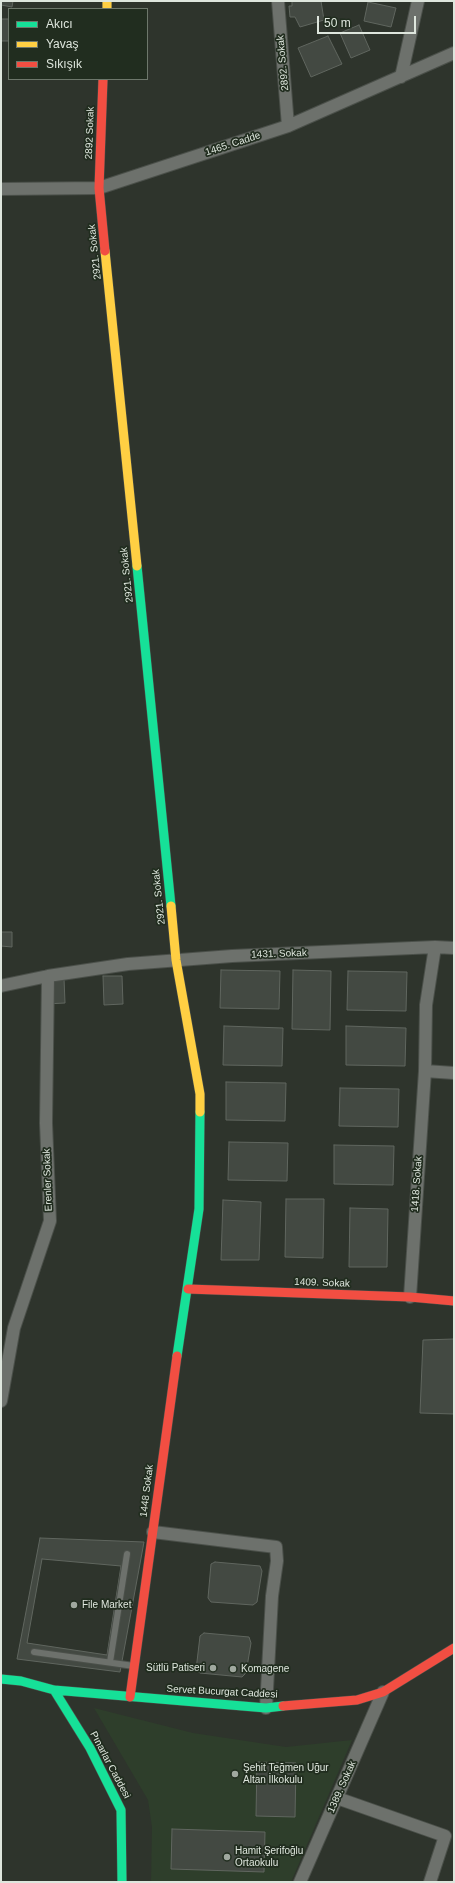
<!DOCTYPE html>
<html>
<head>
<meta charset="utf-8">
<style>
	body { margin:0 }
	#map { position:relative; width:455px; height:1883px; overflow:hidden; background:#2e342c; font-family:Arial,sans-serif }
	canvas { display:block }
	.frame { position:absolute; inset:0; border:2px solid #dee6dd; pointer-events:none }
	.legend { position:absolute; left:8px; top:8px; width:140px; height:72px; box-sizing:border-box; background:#212d1f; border:1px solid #6d776b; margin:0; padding:5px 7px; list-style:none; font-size:12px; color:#dee6dd }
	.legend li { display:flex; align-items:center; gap:8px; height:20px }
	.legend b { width:20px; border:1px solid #6d776b }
	.scale { position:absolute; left:317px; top:16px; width:99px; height:18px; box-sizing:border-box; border:2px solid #dee6dd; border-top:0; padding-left:5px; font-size:12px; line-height:14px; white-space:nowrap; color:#dee6dd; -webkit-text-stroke:3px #212d1f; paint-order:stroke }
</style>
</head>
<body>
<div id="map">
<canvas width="455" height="1883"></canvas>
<div class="frame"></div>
<ul class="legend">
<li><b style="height:5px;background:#16e098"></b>Akıcı</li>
<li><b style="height:5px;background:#ffcf43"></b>Yavaş</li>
<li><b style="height:5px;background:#f24e42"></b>Sıkışık</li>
</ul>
<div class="scale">50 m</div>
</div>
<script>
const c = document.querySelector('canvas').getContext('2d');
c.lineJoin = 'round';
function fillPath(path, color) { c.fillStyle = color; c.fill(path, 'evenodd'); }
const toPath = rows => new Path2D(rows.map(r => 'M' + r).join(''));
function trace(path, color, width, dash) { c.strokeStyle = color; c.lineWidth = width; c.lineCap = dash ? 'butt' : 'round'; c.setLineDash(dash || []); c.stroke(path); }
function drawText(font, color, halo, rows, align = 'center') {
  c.font = font + ' Arial,sans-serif'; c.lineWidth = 3.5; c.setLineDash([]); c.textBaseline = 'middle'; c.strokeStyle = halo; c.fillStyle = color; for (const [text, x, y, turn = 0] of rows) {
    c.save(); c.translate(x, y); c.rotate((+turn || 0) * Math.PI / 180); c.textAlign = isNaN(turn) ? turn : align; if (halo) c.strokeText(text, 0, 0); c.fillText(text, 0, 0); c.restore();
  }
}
fillPath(toPath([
	[94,1708,193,1733,286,1747,352,1740,291,1882,151,1882,152,1827,148,1800]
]), '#2e3e2b');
const building = toPath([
	[1,1,13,1,12,7,1,5,1,1],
	[292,1,321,1,324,20,300,27,295,17,290,17,289,6,292,6,292,1],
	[368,2,396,8,391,27,364,21,368,2],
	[1,19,9,19,9,41,1,41,1,19],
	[359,25,370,50,351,58,340,33,359,25],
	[328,36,342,64,311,77,298,48,328,36],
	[1,932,12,932,12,947,1,946,1,932],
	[221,970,280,971,279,1009,220,1008,221,970],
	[293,970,331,971,330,1030,292,1029,293,970],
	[348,971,407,972,406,1011,347,1010,348,971],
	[103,976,122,976,123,1004,104,1005,103,976],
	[64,978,65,1003,45,1004,43,980,64,978],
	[224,1026,283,1028,282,1066,223,1065,224,1026],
	[346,1026,406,1028,405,1066,346,1065,346,1026],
	[226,1082,286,1083,285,1121,226,1120,226,1082],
	[340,1088,399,1089,398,1127,339,1126,340,1088],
	[229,1142,288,1143,287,1181,228,1180,229,1142],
	[334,1145,394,1146,393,1185,334,1184,334,1145],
	[286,1199,324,1199,323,1258,285,1257,286,1199],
	[223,1200,261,1202,259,1260,221,1260,223,1200],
	[350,1208,388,1209,387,1267,349,1267,350,1208],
	[454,1339,454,1414,420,1413,423,1340,454,1339],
	[40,1538,144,1542,120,1672,17,1659,40,1538],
	[42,1559,121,1566,107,1655,27,1643,42,1559],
	[215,1562,260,1566,262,1571,257,1602,253,1605,211,1602,208,1598,211,1564,215,1562],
	[204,1633,249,1637,251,1643,246,1673,242,1677,200,1673,196,1670,200,1636,204,1633],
	[257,1762,296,1763,295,1817,256,1816,257,1762],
	[172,1829,265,1832,264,1872,171,1869,172,1829]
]);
fillPath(building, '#434942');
trace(building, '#60665f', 1);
const lane = toPath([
	[34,1652,134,1666],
	[110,1662,127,1554]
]);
const street = toPath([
	[278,1,288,126],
	[401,77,418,1],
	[1,189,99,188,288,126,454,53],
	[435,947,454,948],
	[1,986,48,976,128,964,232,956,435,947,426,1005,425,1071,410,1297],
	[425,1071,454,1073],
	[1,1401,14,1328,50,1221,46,1123,48,976],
	[153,1532,276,1547,277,1561,272,1596,266,1708],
	[337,1798,445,1836,430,1882],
	[300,1882,383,1692]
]);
const fast = toPath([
	[137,566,171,906],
	[177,1356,199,1209,200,1112],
	[1,1679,21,1681,54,1690,266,1708,283,1706],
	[54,1690,90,1748,121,1810,122,1882]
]);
const slow = toPath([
	[107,1,107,9],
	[105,251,137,566],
	[171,906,176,960,200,1094,200,1112]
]);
const jam = toPath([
	[103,79,99,188,105,251],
	[188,1289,410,1297,454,1301],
	[130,1697,177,1356],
	[283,1706,357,1700,383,1692,454,1648]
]);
trace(lane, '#4b504a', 8);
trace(street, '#4b504a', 14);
trace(fast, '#4b504a', 10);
trace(slow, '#4b504a', 10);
trace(jam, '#4b504a', 10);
trace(lane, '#6d716c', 6);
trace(street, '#6d716c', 12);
trace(fast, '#16e098', 9);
trace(slow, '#ffcf43', 9);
trace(jam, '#f24e42', 9);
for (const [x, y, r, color] of [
	[74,1605,4,"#a0a89f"],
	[213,1668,4,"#a0a89f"],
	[233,1669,4,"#a0a89f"],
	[235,1774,4,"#a0a89f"],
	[227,1857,4,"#a0a89f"]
]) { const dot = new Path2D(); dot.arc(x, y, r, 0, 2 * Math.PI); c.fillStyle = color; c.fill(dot); trace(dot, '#212d1f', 1.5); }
drawText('10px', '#dee6dd', '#212d1f', [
	["2892. Sokak",283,63,-95],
	["2892 Sokak",90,133,-88],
	["1465. Cadde",233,144,-18],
	["2921. Sokak",95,252,-96],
	["2921. Sokak",127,575,-96],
	["2921. Sokak",159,897,-96],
	["1431. Sokak",279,954,-2],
	["Erenler Sokak",48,1180,-92],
	["1418. Sokak",417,1184,-86],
	["1409. Sokak",322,1283,2],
	["1448 Sokak",147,1491,-83],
	["Servet Bucurgat Caddesi",222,1692,3],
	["Pınarlar Caddesi",110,1765,62],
	["1389. Sokak",342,1787,-66]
]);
drawText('10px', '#dee6dd', '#212d1f', [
	["File Market",82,1605],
	["Sütlü Patiseri",205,1668,"right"],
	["Komagene",241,1669],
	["Şehit Teğmen Uğur",243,1768],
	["Altan İlkokulu",243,1780],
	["Hamit Şerifoğlu",235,1851],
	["Ortaokulu",235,1863]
], 'left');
</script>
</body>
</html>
